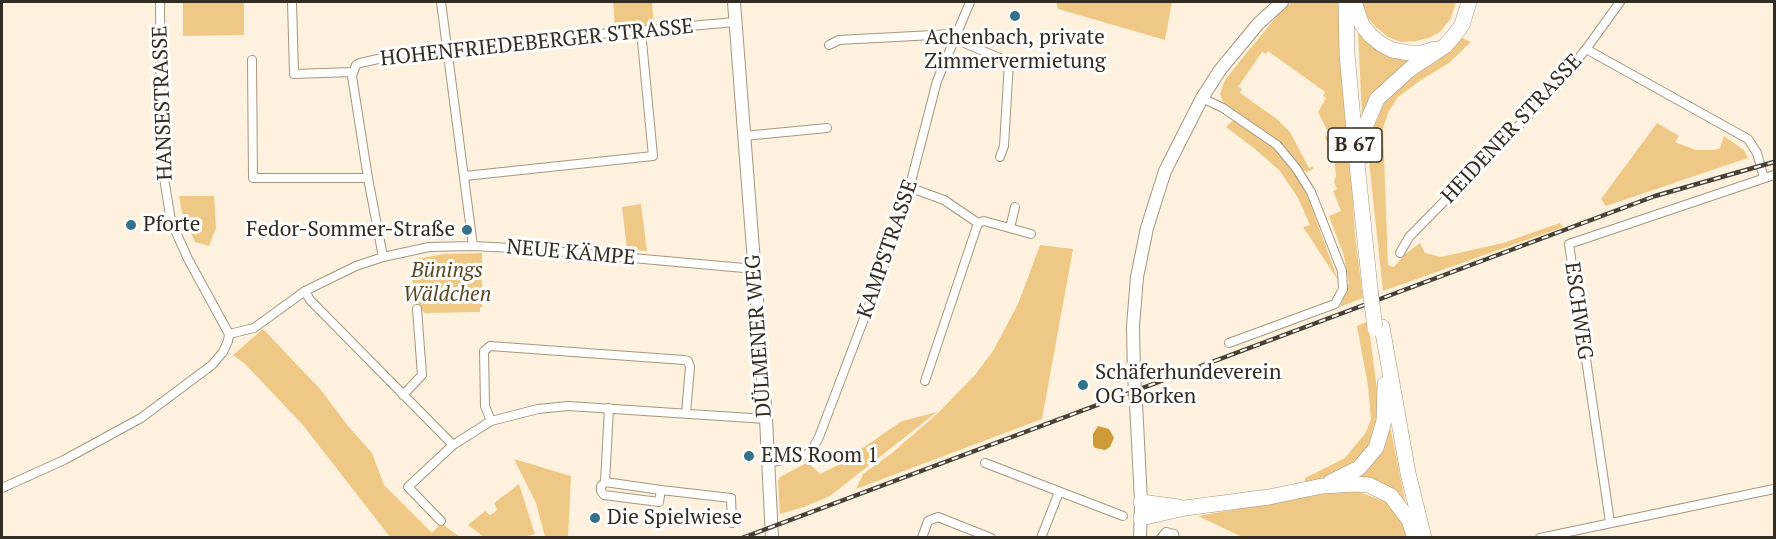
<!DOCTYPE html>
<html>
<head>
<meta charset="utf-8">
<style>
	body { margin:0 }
	#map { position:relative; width:1776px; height:539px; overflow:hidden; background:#fef2de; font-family:"PT Serif",serif }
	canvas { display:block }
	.frame { position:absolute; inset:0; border:3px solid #322c22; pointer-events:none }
</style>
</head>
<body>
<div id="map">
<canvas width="1776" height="539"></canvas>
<div class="frame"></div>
</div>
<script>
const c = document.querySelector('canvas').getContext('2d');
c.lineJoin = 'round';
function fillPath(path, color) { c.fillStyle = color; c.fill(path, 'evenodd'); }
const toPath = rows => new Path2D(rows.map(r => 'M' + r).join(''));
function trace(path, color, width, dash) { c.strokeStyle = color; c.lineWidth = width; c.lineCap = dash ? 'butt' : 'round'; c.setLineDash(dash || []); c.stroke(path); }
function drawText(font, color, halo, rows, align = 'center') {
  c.font = font + ' "PT Serif",serif'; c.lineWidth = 6; c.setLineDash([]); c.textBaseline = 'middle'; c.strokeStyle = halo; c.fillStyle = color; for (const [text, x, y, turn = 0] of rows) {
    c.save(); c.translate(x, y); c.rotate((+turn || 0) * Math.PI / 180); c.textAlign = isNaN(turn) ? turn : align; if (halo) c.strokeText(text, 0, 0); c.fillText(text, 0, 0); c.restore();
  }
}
fillPath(toPath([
	[183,2,244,2,244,35,183,36],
	[613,2,652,2,654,24,615,27],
	[1056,2,1172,2,1165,40,1058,9],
	[1292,2,1340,2,1355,235,1363,298,1340,307,1349,283,1344,256,1329,216,1341,211,1333,191,1337,189,1334,182,1336,176,1334,158,1325,137,1329,134,1318,112,1326,98,1323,96,1325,92,1268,51,1266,54,1262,52,1238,87,1242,89,1240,93,1277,119,1290,132,1309,168,1313,166,1313,169,1307,172,1303,170,1284,148,1269,134,1224,103,1220,94,1225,80,1248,51,1283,9],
	[1361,2,1456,2,1451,18,1440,32,1429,38,1416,41,1401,42,1388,37,1375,26,1366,16],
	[1358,31,1413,57,1362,117],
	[1462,38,1471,42,1449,63,1421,80,1398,97,1389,111,1383,128,1388,265,1394,267,1404,255,1420,243,1425,253,1441,257,1503,243,1560,223,1563,227,1383,291,1369,161,1372,125,1378,108,1396,87,1436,62],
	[1233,120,1255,133,1276,151,1292,169,1307,195,1338,280,1303,227,1310,225,1298,198,1280,171,1255,149,1226,127],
	[1657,123,1679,136,1675,142,1696,150,1714,150,1720,148,1724,136,1744,150,1748,158,1606,206,1601,199],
	[179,196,214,196,216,228,209,246,195,242,182,212],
	[641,204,647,251,627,249,622,207],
	[1040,245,1073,249,1042,419,856,489,863,474,892,453,938,413,975,375,993,351,1018,304],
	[482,253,482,307,480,308,480,312,425,313,418,306,414,306,411,260,444,254],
	[1368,321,1380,411,1377,434,1357,464,1326,478,1305,483,1305,478,1345,458,1366,432,1371,419,1368,386,1357,326],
	[263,329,321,390,348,426,372,453,384,485,432,533,441,523,460,537,390,537,302,424,246,365,233,355],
	[937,412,830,496,804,507,780,514,778,481,780,477,808,462,820,474,838,465,902,421],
	[1390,426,1406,505,1351,478],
	[514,459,571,476,568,537,545,537,536,503],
	[519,484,535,534,524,537,484,537,468,525,485,511,490,515,494,513,497,509,494,503],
	[1351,489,1386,502,1406,526,1409,537,1242,537,1198,516]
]), '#f0c885');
fillPath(toPath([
	[1098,426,1109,429,1114,438,1110,447,1105,450,1095,448,1093,445,1093,434]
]), '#cf9b38');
const street = toPath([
	[160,2,161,160,171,221,188,259,229,334],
	[292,2,294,74,353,72],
	[441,2,473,246],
	[955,39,1009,62,1004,146,1000,157],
	[829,45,839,40,952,34,957,35],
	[1586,49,1748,139,1757,153,1764,178],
	[252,60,253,178,368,178],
	[1202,98,1223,108,1277,145,1296,168,1311,192,1342,271,1343,289,1335,304,1229,343],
	[744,136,827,128],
	[465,176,653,156,641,31],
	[911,188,944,200,978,223,925,381],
	[978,223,984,221,1031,234],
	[1010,228,1015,207],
	[1400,253,1409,237,1548,96,1586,49,1620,2],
	[383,257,368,178,352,76,356,65,360,63,396,55,454,47,735,22],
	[305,291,310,300,453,445,491,421,538,409,568,406,766,419],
	[229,334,254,328,305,291,356,266,383,257,429,247,473,246,532,249,744,268,754,268],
	[403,395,422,375,417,309],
	[491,421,485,406,484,351,490,346,684,360,688,361,690,367,686,413],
	[768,463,805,455,811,452,819,437,900,224,937,81,970,2],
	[985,463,1123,516],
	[605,482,661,490,659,502,604,495,601,491,601,486,605,482,609,408],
	[2,488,64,460,141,418,212,365,223,352,228,341,229,334],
	[661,490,731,498,732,523],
	[441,521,408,487,453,445],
	[1610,522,1569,244,1774,175],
	[922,538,928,521,938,517,991,538],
	[1041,538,1059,492],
	[1161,538,1166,532,1174,534,1175,538],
	[1540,538,1774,489]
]);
const secondary = toPath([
	[734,2,766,419,772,538],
	[1134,376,1133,326,1137,277,1147,228,1165,171,1202,98,1220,70,1258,24,1282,2],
	[1136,403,1141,502,1140,538]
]);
const highway = toPath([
	[1346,2,1347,54,1357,164,1370,288],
	[1354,2,1362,25,1371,36,1381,44,1392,50,1409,53,1422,53,1434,49],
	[1364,156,1366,125,1377,99,1410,69,1445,46,1453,37,1462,25,1469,2],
	[1382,327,1408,473,1424,538],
	[1331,482,1359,468,1376,448,1384,421,1385,384],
	[1141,502,1179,507],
	[1141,518,1185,508,1269,497,1322,486,1356,484,1369,485,1391,496,1409,520,1415,538]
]);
trace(street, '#a5967f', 10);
trace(secondary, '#a5967f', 14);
trace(highway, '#a5967f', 16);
trace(street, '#fff', 8);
trace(secondary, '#fff', 12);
trace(highway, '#fff', 15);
const rail = toPath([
	[742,538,1655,196,1774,162]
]);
trace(rail, '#474035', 4.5);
trace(rail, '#fff', 2, [7]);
const secondaryBridge = toPath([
	[1134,376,1136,403]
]);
const highwayBridge = toPath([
	[1370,288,1375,328]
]);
trace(secondaryBridge, '#a5967f', 14, []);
trace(highwayBridge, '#a5967f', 16, []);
trace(secondaryBridge, '#fff', 12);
trace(highwayBridge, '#fff', 15);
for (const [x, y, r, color] of [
	[1015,16,6,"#347288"],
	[131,225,6,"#347288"],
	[467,230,6,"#347288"],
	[1083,385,6,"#347288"],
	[749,456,6,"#347288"],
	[595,518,6,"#347288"]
]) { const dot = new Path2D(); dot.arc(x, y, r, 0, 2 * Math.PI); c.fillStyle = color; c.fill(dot); trace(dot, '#fff', 2); }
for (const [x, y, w] of [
	[1355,145,54]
]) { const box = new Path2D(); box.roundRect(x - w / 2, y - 17, w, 34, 4.5); c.fillStyle = '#fff'; c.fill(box); trace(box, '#322c22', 1.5); }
drawText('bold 20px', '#322c22', null, [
	["B 67",1355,145]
]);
drawText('21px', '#322c22', '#fff', [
	["Achenbach, private",1015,38,"center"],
	["Zimmervermietung",1015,62,"center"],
	["Pforte",143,225],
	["Fedor-Sommer-Straße",455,230,"right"],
	["Schäferhundeverein",1095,373],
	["OG Borken",1095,397],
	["EMS Room 1",761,456],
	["Die Spielwiese",607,518]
], 'left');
drawText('21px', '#322c22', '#fff', [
	["HOHENFRIEDEBERGER STRASSE",537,43,-6],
	["HANSESTRASSE",163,103,-92],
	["HEIDENER STRASSE",1512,129,-47],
	["KAMPSTRASSE",888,249,-71],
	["NEUE KÄMPE",571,253,5],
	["ESCHWEG",1578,311,82],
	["DÜLMENER WEG",759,336,-94]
]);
drawText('italic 21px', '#5c461f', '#fff', [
	["Bünings",447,271],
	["Wäldchen",447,295]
]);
</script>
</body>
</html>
